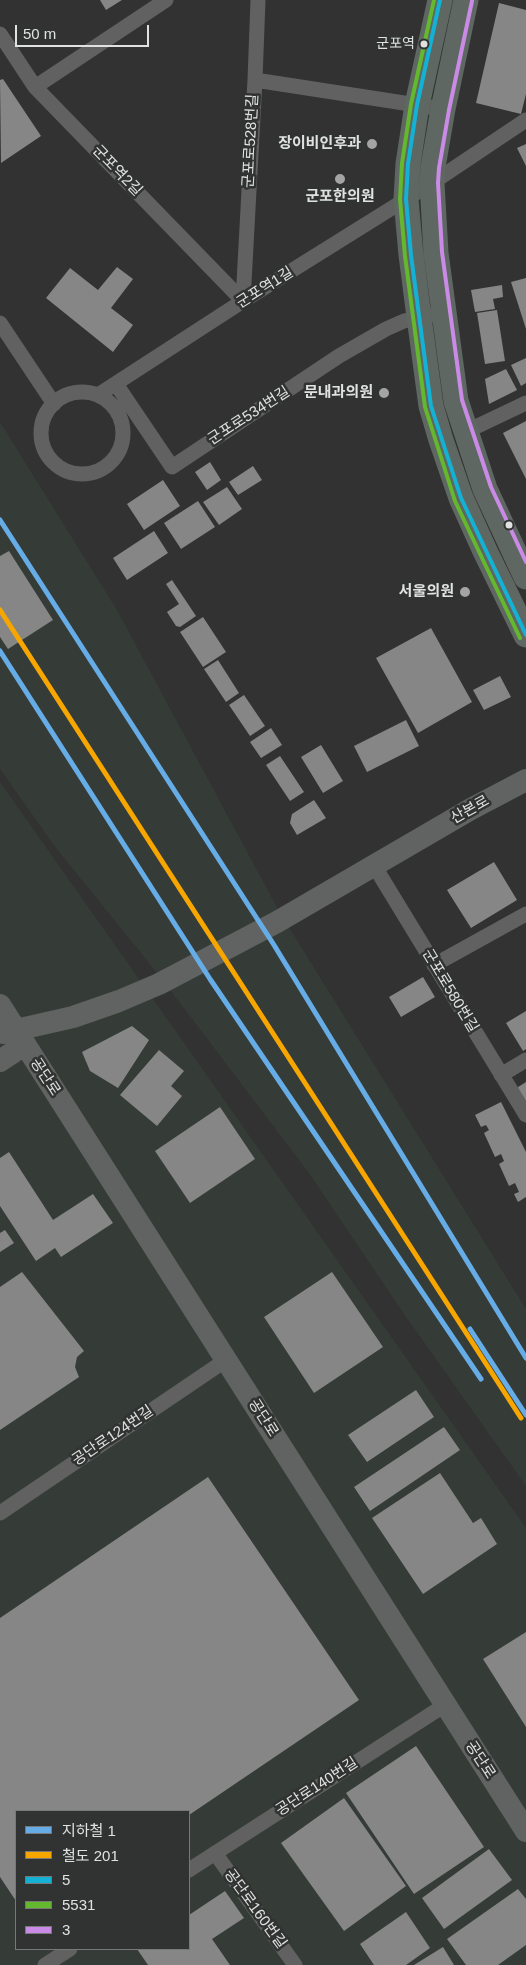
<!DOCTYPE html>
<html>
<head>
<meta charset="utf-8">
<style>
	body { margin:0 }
	#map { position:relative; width:526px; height:1965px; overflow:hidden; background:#313231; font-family:Helvetica,"Noto Sans KR",sans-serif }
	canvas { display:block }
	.legend { position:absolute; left:15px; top:1810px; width:175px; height:140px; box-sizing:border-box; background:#303331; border:1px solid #767977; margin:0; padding:6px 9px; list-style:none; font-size:15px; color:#e0e2e1 }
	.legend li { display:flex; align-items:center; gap:10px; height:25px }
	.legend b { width:25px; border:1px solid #767977 }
	.scale { position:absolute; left:15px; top:25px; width:134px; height:22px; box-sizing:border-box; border:2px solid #e0e2e1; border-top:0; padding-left:6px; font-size:15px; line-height:18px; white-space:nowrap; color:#e0e2e1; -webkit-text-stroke:4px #303331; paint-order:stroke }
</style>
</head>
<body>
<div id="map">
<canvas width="526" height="1965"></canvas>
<ul class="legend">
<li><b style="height:6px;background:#66ade7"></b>지하철 1</li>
<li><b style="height:6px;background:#f7a600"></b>철도 201</li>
<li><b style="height:6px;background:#13b2d5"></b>5</li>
<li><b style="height:6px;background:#64b82e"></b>5531</li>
<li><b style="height:6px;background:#ca8be6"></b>3</li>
</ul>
<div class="scale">50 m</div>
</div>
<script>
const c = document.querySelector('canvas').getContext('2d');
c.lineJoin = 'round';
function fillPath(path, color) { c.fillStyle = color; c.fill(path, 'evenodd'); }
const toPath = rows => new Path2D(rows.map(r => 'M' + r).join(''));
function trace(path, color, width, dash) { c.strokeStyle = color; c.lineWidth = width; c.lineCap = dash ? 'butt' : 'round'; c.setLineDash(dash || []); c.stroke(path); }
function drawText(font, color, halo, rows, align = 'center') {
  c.font = font + ' Helvetica,"Noto Sans KR",sans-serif'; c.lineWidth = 5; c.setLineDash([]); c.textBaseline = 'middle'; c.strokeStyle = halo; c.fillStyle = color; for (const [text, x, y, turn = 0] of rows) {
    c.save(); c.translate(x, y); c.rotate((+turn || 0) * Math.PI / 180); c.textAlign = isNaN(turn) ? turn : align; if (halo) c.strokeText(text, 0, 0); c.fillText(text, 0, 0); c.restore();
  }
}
fillPath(toPath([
	[0,422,117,610,280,913,526,1309,526,1486,404,1314,309,1173,158,974,56,848,0,769],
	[0,782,526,1528,526,1965,0,1965],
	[16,1811,189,1811,189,1949,16,1949]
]), '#353c37');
fillPath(toPath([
	[100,0,122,0,106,10],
	[499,3,526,10,526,94,521,114,476,103],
	[3,79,41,136,1,163,0,80],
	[526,144,526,166,517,148],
	[117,267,133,279,111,308,133,325,113,352,46,298,70,268,98,290],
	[526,278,526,329,511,282],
	[502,285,503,297,493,299,495,309,475,312,471,290],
	[497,310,505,361,485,364,477,313],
	[526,358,526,383,521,386,511,365],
	[506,369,517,390,489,404,485,379],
	[526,421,526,479,503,433],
	[210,462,221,480,207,490,195,472],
	[253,466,262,480,238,495,229,482],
	[163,480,180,506,144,530,127,504],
	[227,487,242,509,219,525,203,502],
	[198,501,215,527,181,549,164,523],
	[154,531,168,553,127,580,113,558],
	[9,551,53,620,8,649,0,637,0,556],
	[172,580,196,616,180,627,176,626,167,612,179,604,166,584],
	[203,617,226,652,203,667,180,632],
	[431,628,472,702,418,733,376,658],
	[218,660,239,693,226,702,204,669],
	[500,676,511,697,484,710,473,690],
	[244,695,265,726,250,736,229,705],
	[406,720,419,746,367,772,354,746],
	[271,728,282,745,261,758,250,742],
	[321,745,343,781,323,793,301,757],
	[280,756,304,792,290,801,266,765],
	[314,800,326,818,297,835,290,823,292,814],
	[494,862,517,900,471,928,447,890],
	[423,977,435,997,401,1017,389,997],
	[526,1011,526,1049,523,1051,506,1023],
	[132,1026,149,1040,118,1088,90,1071,82,1052],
	[159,1050,184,1071,171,1086,182,1096,157,1126,120,1095],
	[526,1082,526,1105,515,1089],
	[501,1102,526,1152,526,1197,518,1202,514,1194,519,1192,515,1183,509,1186,499,1164,504,1161,501,1154,495,1157,484,1133,489,1130,486,1125,481,1127,475,1115],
	[220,1107,255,1159,190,1203,155,1151],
	[9,1152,53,1220,93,1194,113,1223,61,1257,55,1248,36,1261,0,1206,0,1158],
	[5,1230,14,1243,0,1252,0,1233],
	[22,1272,84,1351,77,1357,75,1367,79,1377,0,1430,0,1287],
	[332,1272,383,1347,314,1393,264,1317],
	[416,1390,434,1417,367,1462,348,1435],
	[444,1427,460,1450,370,1511,354,1487],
	[440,1473,473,1523,481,1518,497,1544,423,1594,372,1518],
	[208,1477,359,1700,189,1815,189,1811,16,1811,16,1901,0,1877,0,1618],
	[526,1632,526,1727,483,1659],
	[416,1746,484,1847,414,1894,346,1793],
	[344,1798,406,1886,344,1931,281,1843],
	[489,1849,512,1880,444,1929,422,1898],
	[518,1889,526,1899,526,1945,498,1965,466,1965,447,1939],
	[225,1891,244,1918,212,1939,230,1965,148,1965,137,1949,189,1949,189,1915],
	[406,1912,430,1948,406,1965,374,1965,360,1944],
	[443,1947,454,1965,414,1965]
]), '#858685');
trace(toPath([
	[0,34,35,87,243,301],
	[255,80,258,0],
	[35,87,166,0],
	[243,301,255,80,443,109],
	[0,323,54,404],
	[116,384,172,467,339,356,386,329,404,321,444,312],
	'41 433a41 41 0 1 1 82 0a41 41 0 1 1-82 0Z',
	[98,395,243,301,432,183,526,120],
	[465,432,526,403],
	[375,867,526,1115],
	[434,965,526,914],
	[501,1075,526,1060],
	[0,1513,226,1360],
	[215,1853,295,1965],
	[189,1870,445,1705],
	[45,1965,70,1949]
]), '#606160', 15);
trace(toPath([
	[0,1005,526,1831],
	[3,1033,73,1017,119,1001,159,984,277,922,471,809,526,780],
	[0,1061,24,1045]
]), '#606361', 22);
trace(toPath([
	[440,0,417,105,408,164,406,199,411,255,419,317,431,406,441,440,461,498,485,551,526,635],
	[466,0,443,109,433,167,432,183,436,253,456,401,485,489,526,577]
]), '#5f6762', 25);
trace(toPath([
	[440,0,417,105,408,164,406,199,411,255,431,406,461,498,526,635]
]), '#13b2d5', 4);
trace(toPath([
	[434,0,411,104,402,163,400,199,405,256,425,407,455,501,520,638]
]), '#64b82e', 4);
trace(toPath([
	[472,1,449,110,439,168,438,183,442,252,462,400,491,487,526,562]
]), '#ca8be6', 4);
trace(toPath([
	[0,610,521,1418]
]), '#f7a600', 5);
trace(toPath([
	[0,520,274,945,526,1358],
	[0,651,210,979,481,1379],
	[470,1329,526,1415]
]), '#66ade7', 5);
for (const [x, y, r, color] of [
	[424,44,4.5,"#e0e2e1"],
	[372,144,6,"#a3a4a3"],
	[340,179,6,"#a3a4a3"],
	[384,393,6,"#a3a4a3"],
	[509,525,4.5,"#e0e2e1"],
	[465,592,6,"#a3a4a3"]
]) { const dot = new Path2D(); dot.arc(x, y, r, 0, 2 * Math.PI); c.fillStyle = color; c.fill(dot); trace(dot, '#303331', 2); }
drawText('14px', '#e0e2e1', '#303331', [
	["군포역",415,44]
], 'right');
drawText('15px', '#e0e2e1', '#303331', [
	["군포로528번길",251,141,-87],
	["군포역2길",117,171,46],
	["군포역1길",265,288,-32],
	["군포로534번길",249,416,-33],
	["산본로",470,810,-29],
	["군포로580번길",450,991,59],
	["공단로",45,1077,57],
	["공단로",263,1418,58],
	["공단로124번길",113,1436,-34],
	["공단로",480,1760,57],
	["공단로140번길",317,1787,-33],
	["공단로160번길",255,1909,54]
]);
drawText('bold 15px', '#e0e2e1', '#303331', [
	["장이비인후과",361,144],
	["군포한의원",340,197,"center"],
	["문내과의원",373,393],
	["서울의원",454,592]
], 'right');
</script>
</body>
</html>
